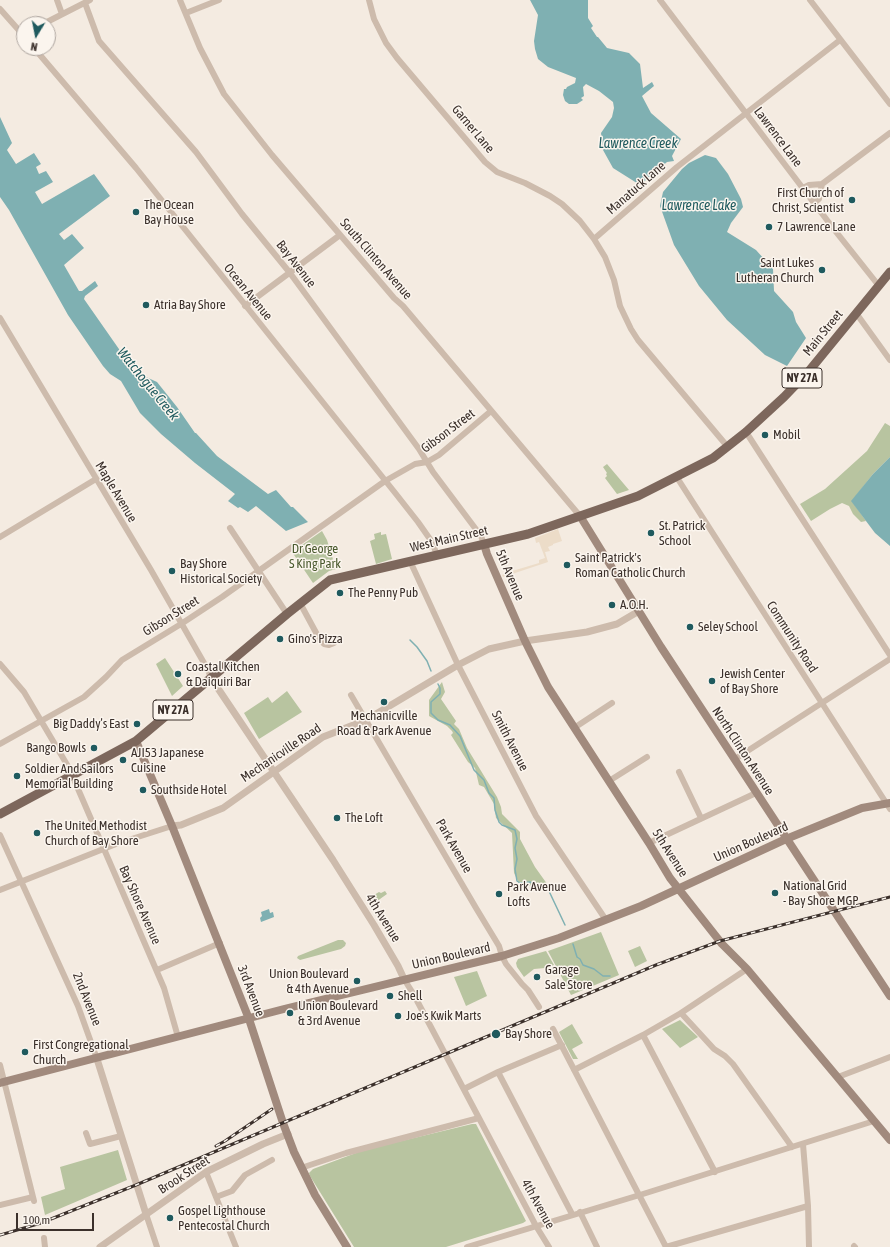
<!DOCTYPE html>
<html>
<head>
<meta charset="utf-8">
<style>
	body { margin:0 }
	#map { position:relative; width:890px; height:1247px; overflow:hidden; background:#f4ebe1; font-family:"Asap Condensed",sans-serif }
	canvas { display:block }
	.north { position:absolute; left:16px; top:16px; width:40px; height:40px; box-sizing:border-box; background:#fbf5ee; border:1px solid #aea6a0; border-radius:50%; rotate:190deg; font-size:11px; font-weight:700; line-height:16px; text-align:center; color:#3b302b }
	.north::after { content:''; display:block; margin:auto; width:14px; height:18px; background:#1f5a5e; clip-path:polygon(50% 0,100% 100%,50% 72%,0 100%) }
	.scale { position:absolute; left:16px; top:1213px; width:78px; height:18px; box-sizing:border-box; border:2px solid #3b302b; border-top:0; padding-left:5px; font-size:12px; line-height:14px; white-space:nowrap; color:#3b302b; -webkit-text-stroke:3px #fbf5ee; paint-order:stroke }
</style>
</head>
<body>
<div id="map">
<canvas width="890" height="1247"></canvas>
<div class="north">N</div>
<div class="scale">100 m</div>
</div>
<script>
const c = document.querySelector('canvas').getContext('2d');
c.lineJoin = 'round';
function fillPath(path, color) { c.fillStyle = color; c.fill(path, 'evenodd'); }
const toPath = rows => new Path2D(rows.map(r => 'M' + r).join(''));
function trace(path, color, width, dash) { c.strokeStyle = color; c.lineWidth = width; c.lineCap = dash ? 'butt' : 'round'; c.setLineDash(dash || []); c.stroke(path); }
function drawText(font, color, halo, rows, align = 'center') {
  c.font = font + ' "Asap Condensed",sans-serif'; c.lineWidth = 3; c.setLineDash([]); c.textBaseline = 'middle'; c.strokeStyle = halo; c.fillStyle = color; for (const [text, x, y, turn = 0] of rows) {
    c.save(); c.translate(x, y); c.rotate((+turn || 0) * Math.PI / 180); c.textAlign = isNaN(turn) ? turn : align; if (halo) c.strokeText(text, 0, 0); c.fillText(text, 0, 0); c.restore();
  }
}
fillPath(toPath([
	[885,423,890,426,890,457,873,474,852,501,866,521,861,522,853,514,849,506,842,503,830,509,811,521,800,504,825,489,867,451],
	[607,464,629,490,617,494,605,478,607,476,606,474,607,473,603,467],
	[322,531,327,540,336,569,329,571,313,583,292,552],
	[381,532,381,535,386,534,392,559,376,564,370,541,375,539,374,534],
	[165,658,183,686,172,696,156,664],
	[442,682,445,692,441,699,456,721,454,724,459,729,467,748,497,797,501,807,502,814,520,832,520,839,535,867,550,888,547,890,536,886,520,885,514,873,512,833,496,818,494,804,484,787,479,785,475,768,468,762,451,735,453,733,452,731,447,726,429,716,429,700],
	[287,691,302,712,259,739,244,713,268,697,272,703],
	[385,891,387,894,373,904,369,898,379,892,381,893],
	[601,932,619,975,571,995,548,951],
	[338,940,343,940,346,943,345,946,341,949,300,960,297,958,298,956],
	[640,946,647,961,635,967,628,951],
	[546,951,554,965,545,968,534,969,524,977,517,967,516,963,518,959],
	[477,971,487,996,466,1006,454,977],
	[680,1020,698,1037,680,1048,662,1029],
	[572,1024,583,1043,572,1049,578,1059,573,1059,559,1032],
	[472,1124,476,1124,526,1221,523,1223,446,1247,354,1247,310,1176,309,1173,313,1169,364,1150],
	[118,1150,127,1180,45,1215,41,1197,65,1189,60,1167]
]), '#b8c4a0');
fillPath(toPath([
	[558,529,562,541,553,544,553,545,548,547,550,551,545,552,548,562,503,577,502,575,506,573,506,571,509,572,539,563,539,560,545,558,539,542,536,543,535,538]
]), '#ecdcc8');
fillPath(toPath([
	[530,0,588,0,588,18,593,26,591,28,597,37,598,37,607,48,629,53,640,64,643,88,652,82,654,86,642,96,651,113,681,139,672,156,674,161,667,162,640,185,613,168,603,150,601,133,612,117,614,108,613,102,599,91,586,84,583,87,584,96,581,98,583,100,577,104,569,104,565,101,563,95,564,89,566,89,567,87,575,83,576,78,548,67,538,59,535,49,534,41,538,15],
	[0,117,12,143,7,150,16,164,34,153,41,164,36,167,39,174,46,171,53,182,35,192,42,204,94,174,110,196,59,234,64,240,72,234,84,248,64,265,79,291,82,291,95,281,98,286,85,296,84,299,135,372,157,382,177,407,195,433,196,433,217,456,268,494,276,490,291,507,293,507,308,522,286,531,256,506,248,512,240,507,238,508,228,501,235,494,195,463,161,434,140,413,121,381,110,374,103,366,68,315,9,210,0,197],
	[705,155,716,158,728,174,741,199,743,207,731,223,727,232,756,250,773,269,774,291,793,312,796,322,806,338,787,366,765,355,727,320,699,286,674,245,660,206,663,192,682,169,689,163],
	[890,457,890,546,875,533,851,501,873,474],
	[269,909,270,913,273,912,274,917,261,922,260,918,262,916,261,912]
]), '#7fb0b2');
trace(toPath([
	[410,640,417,647,427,661,431,671],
	[438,684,440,688,440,694,431,702,431,713,438,720,450,725,460,736,474,770,484,780,489,793,494,798,495,810,499,822,502,825,515,830,517,839,515,848,517,859,515,869,517,881,520,883,530,882,537,886,543,886,548,889,565,925],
	[573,944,577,957,580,959,583,965,594,969,603,976,610,976]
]), '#7fb0b2', 1.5);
trace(toPath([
	[57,0,62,14],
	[180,0,200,48,224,94,272,155,394,298,403,306,580,516],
	[369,0,374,19,386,43,397,58,485,162,497,172,525,183,550,196,562,204,580,221,594,239,605,257,614,280,620,306,631,329,638,340,727,446],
	[660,0,833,228,879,286],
	[810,0,890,104],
	[85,3,99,41,196,152,242,214,290,273,419,449,433,472,481,536,484,544],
	[0,9,24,36],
	[186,13,219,0],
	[43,24,90,0],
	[34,48,136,168,396,494,418,522,432,542,437,555],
	[803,188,809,185,822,184,890,133],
	[814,203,819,199,822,184],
	[594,239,677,167,840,40],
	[245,306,340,235],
	[856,313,890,360],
	[0,318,151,570,208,670,211,678],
	[746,432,890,655],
	[676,476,890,809],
	[230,528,287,614],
	[0,537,96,479],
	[410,561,458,665,536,816,606,920],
	[300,603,320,640,324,644,329,645,334,643],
	[0,664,24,692,69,768,164,988,178,1037],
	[351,695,476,908,499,946,502,956,506,964,522,984,528,990,539,1007],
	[574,728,612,703],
	[0,744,84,697,106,677,122,660,181,624,222,597,385,481,415,464,427,462,439,455,491,411],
	[735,759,890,659],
	[679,772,701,818],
	[609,781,647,757],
	[0,835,78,1006,97,1059],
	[649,843,756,793],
	[0,890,116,844,172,826],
	[157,970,220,943],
	[404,979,414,995,536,1226,549,1247],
	[681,1013,714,1049,725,1056,733,1064,792,1147],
	[553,1029,666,1247],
	[643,1035,715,1172],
	[0,1065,34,1201],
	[574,1070,643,1035,681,1013,747,969],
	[498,1072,572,1214],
	[838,1077,890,1057],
	[464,1089,498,1072,562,1045],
	[86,1133,90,1144,121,1136],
	[803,1144,808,1206,809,1247],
	[301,1168,346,1153,479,1118],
	[206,1172,236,1247],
	[216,1197,232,1191,245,1175,272,1160],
	[0,1205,33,1197],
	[580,1212,597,1247],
	[146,1214,157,1247],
	[44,1238,45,1247],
	[854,1246,855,1247],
	[467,1247,643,1194,874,1121],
	[666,1247,808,1206]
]), '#cdbbac', 6);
trace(toPath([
	[211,678,333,860,374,925,398,966,404,979],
	[172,826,181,825,223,808,323,737,366,720,458,665,489,649,525,641,587,632,617,624,639,611],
	[97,1059,146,1214],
	[100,1247,206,1172,263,1144,288,1134]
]), '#cdbbac', 7);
trace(toPath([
	[580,516,661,647,890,996],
	[484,544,487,554,525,641,548,687,649,843,670,878,722,944,747,969,890,1140],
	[136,741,172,826,249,1019,283,1123,294,1152,315,1195,347,1247],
	[0,1083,284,1009,502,956,559,938,641,906,786,839,862,808,890,803]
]), '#a18a7d', 8);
trace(toPath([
	[0,814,136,741,287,614,330,580,528,534,638,496,713,458,746,432,784,397,809,371,890,272]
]), '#7d675c', 9);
const rail = toPath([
	[216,1146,225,1141,272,1109],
	[0,1235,41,1223,136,1185,656,965,720,941,890,897]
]);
trace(rail, '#3b302b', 3);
trace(rail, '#fbf5ee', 1.5, [4.5]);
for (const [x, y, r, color] of [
	[852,200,4,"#1f5a5e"],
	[136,212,4,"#1f5a5e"],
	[769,227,4,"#1f5a5e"],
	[822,270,4,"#1f5a5e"],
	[146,305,4,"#1f5a5e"],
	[765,435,4,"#1f5a5e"],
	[651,533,4,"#1f5a5e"],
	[567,565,4,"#1f5a5e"],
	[172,571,4,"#1f5a5e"],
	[340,593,4,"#1f5a5e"],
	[612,605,4,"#1f5a5e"],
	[690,627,4,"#1f5a5e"],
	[280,639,4,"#1f5a5e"],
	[178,674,4,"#1f5a5e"],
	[712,681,4,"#1f5a5e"],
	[384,702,4,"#1f5a5e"],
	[137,724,4,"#1f5a5e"],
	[94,748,4,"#1f5a5e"],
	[123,760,4,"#1f5a5e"],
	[17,776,4,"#1f5a5e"],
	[143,790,4,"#1f5a5e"],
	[337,818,4,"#1f5a5e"],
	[37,833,4,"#1f5a5e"],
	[775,893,4,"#1f5a5e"],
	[499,894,4,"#1f5a5e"],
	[537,977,4,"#1f5a5e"],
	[357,981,4,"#1f5a5e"],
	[390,996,4,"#1f5a5e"],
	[290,1013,4,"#1f5a5e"],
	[398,1016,4,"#1f5a5e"],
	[496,1034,5,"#1f5a5e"],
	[25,1052,4,"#1f5a5e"],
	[170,1218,4,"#1f5a5e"]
]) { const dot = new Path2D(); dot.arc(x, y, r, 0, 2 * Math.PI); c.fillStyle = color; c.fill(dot); trace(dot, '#fbf5ee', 1.5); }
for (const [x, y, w] of [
	[802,378,40],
	[173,710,40]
]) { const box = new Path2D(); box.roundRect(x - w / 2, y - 10, w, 20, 3); c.fillStyle = '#fbf5ee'; c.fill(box); trace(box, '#3b302b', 1); }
drawText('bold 12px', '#3b302b', null, [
	["NY 27A",802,378],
	["NY 27A",173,710]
]);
drawText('13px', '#3b302b', '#fbf5ee', [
	["Garner Lane",473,129,50],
	["Lawrence Lane",778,137,53],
	["Manatuck Lane",636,188,-41],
	["South Clinton Avenue",376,259,49],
	["Bay Avenue",296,264,52],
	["Ocean Avenue",248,292,51],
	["Main Street",823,333,-51],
	["Gibson Street",448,431,-37],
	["Maple Avenue",116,492,59],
	["West Main Street",449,539,-13],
	["5th Avenue",510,575,67],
	["Gibson Street",171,616,-32],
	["Community Road",792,637,57],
	["Smith Avenue",510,741,63],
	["North Clinton Avenue",743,751,57],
	["Mechanicville Road",281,753,-34],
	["Union Boulevard",751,842,-24],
	["Park Avenue",454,846,60],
	["5th Avenue",670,853,57],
	["Bay Shore Avenue",140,905,66],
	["4th Avenue",383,918,58],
	["Union Boulevard",451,956,-13],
	["3rd Avenue",251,991,69],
	["2nd Avenue",87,999,68],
	["Brook Street",184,1175,-33],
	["4th Avenue",538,1204,61]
]);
drawText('13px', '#3b302b', '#fbf5ee', [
	["First Church of",844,193,"right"],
	["Christ, Scientist",844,208,"right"],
	["The Ocean",144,205],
	["Bay House",144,220],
	["7 Lawrence Lane",777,227],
	["Saint Lukes",814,263,"right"],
	["Lutheran Church",814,278,"right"],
	["Atria Bay Shore",154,305],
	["Mobil",773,435],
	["St. Patrick",659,526],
	["School",659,541],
	["Saint Patrick's",575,558],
	["Roman Catholic Church",575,573],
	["Bay Shore",180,564],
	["Historical Society",180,579],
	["The Penny Pub",348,593],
	["A.O.H.",620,605],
	["Seley School",698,627],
	["Gino's Pizza",288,639],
	["Coastal Kitchen",186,667],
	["& Daiquiri Bar",186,682],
	["Jewish Center",720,674],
	["of Bay Shore",720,689],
	["Mechanicville",384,716,"center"],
	["Road & Park Avenue",384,731,"center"],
	["Big Daddy’s East",129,724,"right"],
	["Bango Bowls",86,748,"right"],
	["AJI53 Japanese",131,753],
	["Cuisine",131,768],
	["Soldier And Sailors",25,769],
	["Memorial Building",25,784],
	["Southside Hotel",151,790],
	["The Loft",345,818],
	["The United Methodist",45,826],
	["Church of Bay Shore",45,841],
	["National Grid",783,886],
	["- Bay Shore MGP",783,901],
	["Park Avenue",507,887],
	["Lofts",507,902],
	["Garage",545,970],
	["Sale Store",545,985],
	["Union Boulevard",349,974,"right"],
	["& 4th Avenue",349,989,"right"],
	["Shell",398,996],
	["Union Boulevard",298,1006],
	["& 3rd Avenue",298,1021],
	["Joe's Kwik Marts",406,1016],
	["Bay Shore",505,1034],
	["First Congregational",33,1045],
	["Church",33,1060],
	["Gospel Lighthouse",178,1211],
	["Pentecostal Church",178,1226]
], 'left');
drawText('13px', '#4a5a2e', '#fbf5ee', [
	["Dr George",315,549],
	["S King Park",315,564]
]);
drawText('italic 14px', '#1f5a5e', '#fbf5ee', [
	["Lawrence Creek",638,144],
	["Lawrence Lake",699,206],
	["Watchogue Creek",148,384,51]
]);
</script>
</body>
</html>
